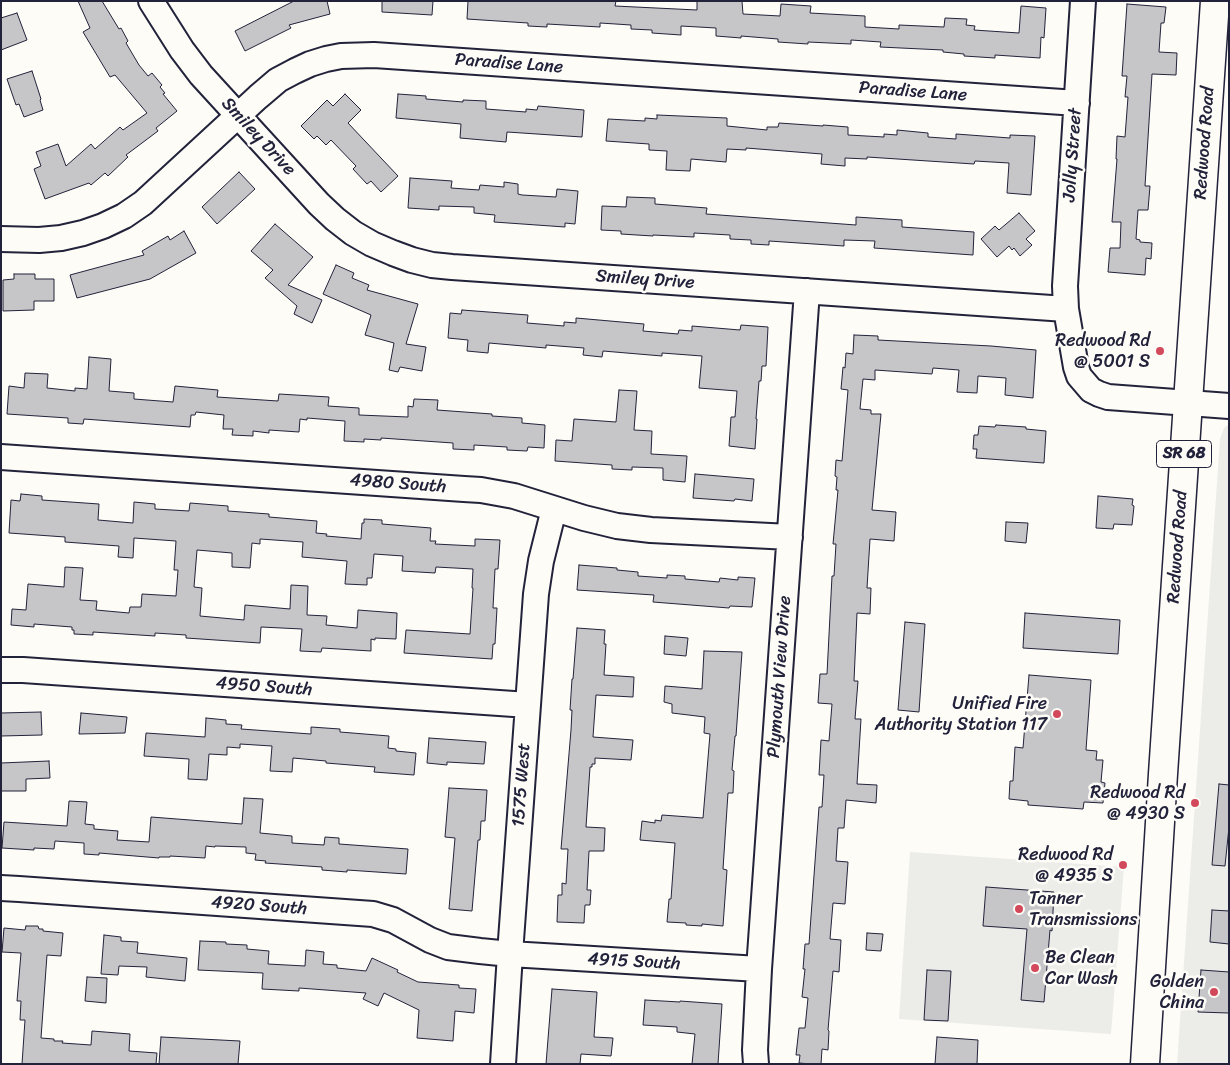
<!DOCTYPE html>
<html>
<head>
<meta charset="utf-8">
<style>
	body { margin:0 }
	#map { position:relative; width:1230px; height:1065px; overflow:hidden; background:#fdfcf7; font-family:Sriracha,sans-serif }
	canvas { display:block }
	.frame { position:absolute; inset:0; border:2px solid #22223b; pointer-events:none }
</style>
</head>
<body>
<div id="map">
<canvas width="1230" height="1065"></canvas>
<div class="frame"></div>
</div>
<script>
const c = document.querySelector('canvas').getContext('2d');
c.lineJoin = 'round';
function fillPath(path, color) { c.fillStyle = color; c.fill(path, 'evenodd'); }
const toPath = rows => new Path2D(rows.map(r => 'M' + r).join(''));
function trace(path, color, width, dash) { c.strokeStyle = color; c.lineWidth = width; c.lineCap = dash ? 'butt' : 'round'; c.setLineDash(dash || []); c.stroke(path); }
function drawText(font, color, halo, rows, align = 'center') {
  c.font = font + ' Sriracha,sans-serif'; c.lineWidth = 5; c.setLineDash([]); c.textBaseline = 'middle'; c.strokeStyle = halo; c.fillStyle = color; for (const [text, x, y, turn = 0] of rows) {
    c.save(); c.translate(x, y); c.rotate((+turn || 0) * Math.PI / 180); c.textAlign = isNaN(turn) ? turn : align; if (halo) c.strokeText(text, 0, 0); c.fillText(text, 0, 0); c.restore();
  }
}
fillPath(toPath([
	[1229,424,1229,1064,1177,1064,1220,439,1224,428],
	[910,852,1124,867,1111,1034,899,1019]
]), '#ecece9');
const building = toPath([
	[78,1,102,1,119,29,121,28,128,41,126,43,139,65,148,76,152,73,162,85,160,87,165,93,163,94,177,111,156,128,158,131,126,155,128,157,108,176,105,173,91,185,89,183,45,199,34,169,41,166,36,152,58,144,66,166,91,144,95,149,120,127,123,130,147,113,115,75,110,77,83,32,90,28,78,1],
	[294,1,327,1,330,14,289,25,291,28,245,51,235,31,294,1],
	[382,1,433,1,432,15,382,12,382,1],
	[468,1,616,1,615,6,697,10,697,1,742,1,743,14,780,16,781,4,811,6,810,13,865,16,865,27,899,29,899,25,944,27,945,18,967,19,966,25,975,26,974,30,1019,33,1021,6,1046,8,1044,38,1041,37,1040,58,995,55,995,58,964,56,964,54,943,52,943,50,880,47,881,42,851,40,851,44,808,42,808,44,778,42,778,39,741,36,741,38,716,36,716,28,681,26,681,35,652,33,652,30,631,29,631,25,600,23,600,27,547,24,547,27,528,26,528,23,467,19,468,1],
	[1127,4,1166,7,1164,23,1161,23,1159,52,1177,53,1176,75,1152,74,1145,186,1150,186,1148,210,1138,210,1136,239,1140,240,1140,242,1152,243,1151,259,1146,258,1145,275,1108,272,1110,248,1120,248,1121,222,1112,222,1117,159,1116,159,1117,136,1125,137,1128,97,1125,97,1127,76,1122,76,1127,4],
	[17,13,27,40,1,50,1,18,17,13],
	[32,71,41,99,40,100,43,110,24,117,19,104,16,105,7,79,32,71],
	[345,94,361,110,348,123,398,176,381,192,371,181,367,184,353,169,356,166,331,140,326,145,317,136,314,139,301,126,327,100,333,106,345,94],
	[398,94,426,96,426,99,463,102,463,100,486,101,486,109,526,112,526,109,537,110,538,106,584,110,582,137,507,132,506,142,460,138,461,124,396,118,398,94],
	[657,115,727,118,727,126,767,130,767,127,778,127,779,123,823,126,823,125,848,127,848,135,884,137,884,134,897,135,897,130,928,133,928,137,956,139,956,134,1010,138,1010,135,1035,136,1031,195,1007,193,1009,163,975,161,974,164,867,157,867,159,845,158,845,166,821,164,822,154,746,148,746,150,727,149,726,162,691,159,690,171,666,170,667,151,649,150,649,144,606,141,608,119,645,121,645,118,657,119,657,115],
	[239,172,255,189,217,224,202,207,239,172],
	[410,178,452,181,451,188,479,190,480,185,504,187,504,182,518,184,518,194,522,195,556,197,557,189,578,191,575,224,565,223,565,227,494,222,495,215,474,213,474,207,439,206,439,210,408,208,410,178],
	[627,197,655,198,655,204,707,208,706,214,856,225,856,217,902,220,902,227,974,232,973,255,874,248,875,241,844,240,844,246,769,241,769,245,751,244,751,240,730,239,730,235,694,233,694,237,653,235,653,236,621,234,621,231,601,230,602,206,626,207,627,197],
	[1019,213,1035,231,1026,239,1032,245,1020,256,1014,248,1012,250,1009,246,997,257,981,239,995,226,999,230,1019,213],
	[275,224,313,257,288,285,322,300,312,323,294,314,297,306,265,278,273,270,251,251,275,224],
	[184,231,196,253,150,279,77,298,70,275,144,255,142,251,168,236,170,240,184,231],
	[336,265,354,273,352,278,369,285,367,290,418,304,406,344,426,347,422,371,400,367,398,372,389,370,394,343,365,335,371,315,323,294,336,265],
	[14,274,35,274,35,279,54,279,54,301,34,301,34,310,3,311,3,280,14,279,14,274],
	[462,310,528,315,527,323,564,326,564,322,576,323,576,318,644,324,643,331,678,334,679,330,692,331,692,326,740,330,741,325,768,327,766,366,762,366,761,381,759,381,756,419,757,419,755,449,729,446,731,417,735,417,737,391,699,388,702,356,662,353,662,356,603,351,602,357,583,355,584,348,546,345,546,348,489,343,488,353,467,351,468,340,448,338,450,313,461,314,462,310],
	[854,335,878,336,878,340,991,346,1036,350,1033,398,1005,395,1006,378,978,376,977,393,957,392,959,370,933,368,932,374,875,370,875,380,863,379,860,409,871,410,871,414,881,414,872,510,896,512,894,541,870,539,867,588,871,588,870,614,857,613,854,681,858,681,855,719,861,719,857,784,877,785,876,803,846,800,844,828,838,828,836,861,848,862,845,904,833,903,830,939,841,940,839,972,833,971,828,1030,829,1031,828,1050,822,1049,821,1064,811,1064,799,1063,800,1055,796,1055,799,1028,805,1028,808,998,802,997,805,969,803,969,805,944,809,944,819,807,822,807,824,775,819,775,821,740,829,741,832,704,818,703,820,674,827,674,832,576,834,576,836,544,833,544,838,490,836,490,837,477,835,476,836,460,842,461,848,390,841,389,843,367,845,368,846,353,853,354,854,335],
	[89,357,111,359,109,391,134,393,134,399,173,402,175,386,218,390,217,397,278,401,279,394,329,397,328,406,359,408,359,415,408,417,408,406,413,407,414,399,438,400,437,410,492,414,492,416,522,418,522,423,545,425,544,448,528,447,527,451,507,450,507,447,474,445,474,450,453,449,453,443,381,438,381,440,364,439,364,442,344,441,345,421,307,418,307,420,300,419,299,432,269,430,269,433,253,431,253,436,232,435,233,429,223,429,224,415,196,412,195,415,191,415,190,427,84,419,83,424,68,423,68,418,7,414,9,386,24,388,25,373,48,374,47,388,75,391,75,388,87,389,89,357],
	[619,390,637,391,634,430,652,431,651,454,687,456,685,482,663,480,663,468,632,467,632,470,612,469,612,465,555,461,556,440,572,441,574,419,616,422,619,390],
	[996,425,1026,427,1026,429,1046,431,1044,463,976,458,977,449,973,449,974,435,978,435,979,426,995,427,996,425],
	[695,474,754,479,752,501,735,499,734,501,693,498,695,474],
	[21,494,42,496,42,500,99,504,98,520,133,523,134,502,155,504,155,509,189,511,190,503,228,506,228,511,269,514,269,517,317,521,316,533,327,534,326,536,361,539,362,523,364,523,364,519,382,520,382,524,431,528,430,541,436,541,435,544,475,546,475,539,500,540,498,569,495,569,493,608,497,608,495,644,493,644,492,659,404,653,406,630,470,634,473,588,472,588,473,569,436,567,435,573,402,571,403,556,374,554,372,578,367,578,367,585,345,584,347,561,302,557,303,542,260,539,260,544,252,543,250,568,232,567,232,553,197,550,194,587,202,588,200,616,244,620,245,605,290,609,291,585,308,586,307,615,327,616,326,625,357,628,358,610,397,613,396,639,375,638,375,640,371,639,371,651,322,648,321,652,300,651,302,629,261,627,260,643,186,638,186,635,155,633,155,636,93,632,93,635,74,634,74,630,72,630,72,627,34,624,34,627,11,625,12,609,26,610,28,584,64,587,65,567,83,568,80,600,97,601,96,610,129,613,130,607,141,607,142,594,176,596,178,570,174,570,176,541,134,538,133,558,118,557,119,546,65,542,65,537,9,533,11,500,20,501,21,494],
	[1098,496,1133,499,1132,505,1134,506,1132,525,1114,524,1113,529,1096,528,1098,496],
	[1006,522,1028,523,1026,543,1005,541,1006,522],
	[579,565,617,568,617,570,638,572,638,576,667,578,667,575,685,576,685,579,719,582,720,578,738,580,738,577,755,578,752,607,730,606,729,608,653,602,654,595,577,590,579,565],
	[1025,613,1120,620,1118,654,1023,648,1025,613],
	[905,622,925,624,919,712,898,710,905,622],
	[577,628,605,630,604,644,606,644,604,675,634,677,633,697,596,695,593,737,633,740,631,760,595,758,595,764,592,764,592,767,590,767,586,827,605,828,604,851,589,851,587,890,591,890,590,905,585,905,584,923,557,922,558,895,562,895,562,883,566,884,568,849,561,849,571,730,572,710,570,710,572,679,573,679,577,628],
	[665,636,688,638,686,656,664,654,665,636],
	[704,651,742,652,736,736,735,736,732,770,734,771,733,793,728,793,723,869,727,870,723,926,702,924,702,926,686,925,686,923,667,922,669,899,671,899,675,843,640,840,642,821,655,823,655,820,661,821,662,815,703,818,710,734,704,733,705,717,672,713,672,704,664,702,665,686,702,689,704,651],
	[1029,675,1091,680,1086,750,1097,751,1096,760,1103,760,1101,782,1105,783,1103,803,1084,802,1083,809,1028,805,1028,801,1009,799,1010,781,1013,781,1015,747,1023,748,1029,675],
	[41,712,42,735,1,736,1,713,41,712],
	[81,713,127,717,125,733,79,734,81,713],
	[206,718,226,720,226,724,242,725,241,729,311,734,311,727,340,729,340,732,389,736,388,748,396,749,396,751,416,753,414,775,374,772,375,767,326,763,326,761,293,758,292,772,270,771,272,746,240,744,240,748,227,747,227,755,209,754,207,780,188,779,189,759,144,756,146,733,205,737,206,718],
	[429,738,486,742,484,764,447,762,447,765,427,763,429,738],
	[49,761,50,778,26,779,26,791,1,791,1,763,49,761],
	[1219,784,1229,785,1229,827,1225,866,1212,865,1219,784],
	[449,788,487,790,485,821,481,821,480,840,478,840,472,911,449,909,455,838,445,837,449,788],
	[244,798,263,799,260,833,292,836,292,843,324,845,325,837,339,838,339,844,408,849,406,874,347,870,347,872,322,870,322,867,265,863,266,861,255,860,256,854,246,853,246,847,215,846,215,847,206,846,205,858,170,856,170,857,159,857,159,858,99,853,99,855,84,854,84,843,55,841,54,849,34,848,34,850,2,848,4,822,67,826,69,801,87,802,85,824,94,825,94,829,118,831,117,840,149,842,151,817,242,824,244,798],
	[986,887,1054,892,1052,931,1050,930,1044,1002,1021,1000,1027,929,983,926,986,887],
	[1212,910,1229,911,1229,944,1210,942,1212,910],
	[26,926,38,926,39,929,43,929,43,931,63,933,61,956,47,955,41,1038,54,1039,54,1041,63,1041,62,1043,91,1045,92,1031,130,1034,129,1051,157,1053,156,1064,22,1064,25,1020,20,1020,21,1001,17,1001,21,953,2,952,4,928,25,930,26,926],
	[867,933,883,934,881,951,866,950,867,933],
	[104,935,121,937,121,941,138,942,137,953,187,958,185,981,146,977,147,967,119,966,118,975,101,974,104,935],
	[200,941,226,942,226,944,247,945,247,949,269,951,268,964,305,966,306,950,324,952,323,964,337,965,337,968,366,971,372,958,398,970,397,972,418,982,459,985,459,988,476,989,474,1013,455,1011,453,1041,417,1038,419,1010,384,993,378,1006,363,999,366,993,299,988,299,991,262,989,263,973,198,970,200,941],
	[927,970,951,971,948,1021,924,1020,927,970],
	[1201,970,1229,972,1229,1013,1198,1012,1201,970],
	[87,977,107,978,106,1003,85,1001,87,977],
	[552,989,597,992,594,1037,613,1038,611,1056,581,1054,580,1064,546,1064,552,989],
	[645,1000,680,1002,680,1001,722,1004,718,1064,692,1064,695,1034,677,1032,677,1027,643,1025,645,1000],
	[161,1037,240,1041,238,1064,159,1064,161,1037],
	[937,1037,978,1040,977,1064,935,1064,937,1037]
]);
fillPath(building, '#c6c6c8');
trace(building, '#22223b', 1);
const minor = toPath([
	[151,1,182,50,201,75,319,204,335,219,353,233,372,244,393,253,412,260,432,265,452,267,1066,309],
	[1083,1,1065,286,1066,309,1076,367,1079,376,1091,390,1099,394,1108,397,1229,406],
	[1,239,39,240,61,238,83,233,103,226,124,216,143,203,258,97,278,80,295,71,310,64,326,59,341,56,374,55,1077,103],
	[1,457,464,489,481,490,514,496,584,518,617,526,651,530,790,537],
	[1,670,23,670,528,705],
	[1,888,19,889,373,914,393,920,430,940,448,947,480,951,510,954,759,969],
	[503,1064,510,954,536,594,541,561,554,509],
	[756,1064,755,1050,759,969,807,291]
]);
const major = toPath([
	[1145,1064,1163,774,1215,1]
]);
trace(minor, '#22223b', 28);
trace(major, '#22223b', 31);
trace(minor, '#fdfcf7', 24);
trace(major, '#fdfcf7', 28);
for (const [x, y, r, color] of [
	[1160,351,5,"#d1495b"],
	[1057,714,5,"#d1495b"],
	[1195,803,5,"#d1495b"],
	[1123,865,5,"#d1495b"],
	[1019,909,5,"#d1495b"],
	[1035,968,5,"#d1495b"],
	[1214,992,5,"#d1495b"]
]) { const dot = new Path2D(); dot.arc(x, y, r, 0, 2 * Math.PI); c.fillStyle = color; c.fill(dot); trace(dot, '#fdfcf7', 2); }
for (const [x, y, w] of [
	[1184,454,55]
]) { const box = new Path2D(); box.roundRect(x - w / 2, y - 13.5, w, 27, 4); c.fillStyle = '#fdfcf7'; c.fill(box); trace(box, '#22223b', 1); }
drawText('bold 16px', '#22223b', null, [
	["SR 68",1184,454]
]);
drawText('18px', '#22223b', '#fdfcf7', [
	["Paradise Lane",509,64,4],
	["Paradise Lane",913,92,4],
	["Smiley Drive",258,137,47],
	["Redwood Road",1205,143,-86],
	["Jolly Street",1073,155,-86],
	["Smiley Drive",645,280,4],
	["4980 South",398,484,4],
	["Redwood Road",1178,547,-86],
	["Plymouth View Drive",780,677,-86],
	["4950 South",264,687,4],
	["1575 West",522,785,-86],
	["4920 South",259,906,4],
	["4915 South",634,962,3]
]);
drawText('18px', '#22223b', '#fdfcf7', [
	["Redwood Rd",1150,341],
	["@ 5001 S",1150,362],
	["Unified Fire",1047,704],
	["Authority Station 117",1047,725],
	["Redwood Rd",1185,793],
	["@ 4930 S",1185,814],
	["Redwood Rd",1113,855],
	["@ 4935 S",1113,876],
	["Tanner",1029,899,"left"],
	["Transmissions",1029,920,"left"],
	["Be Clean",1045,958,"left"],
	["Car Wash",1045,979,"left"],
	["Golden",1204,982],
	["China",1204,1003]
], 'right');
</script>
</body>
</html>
